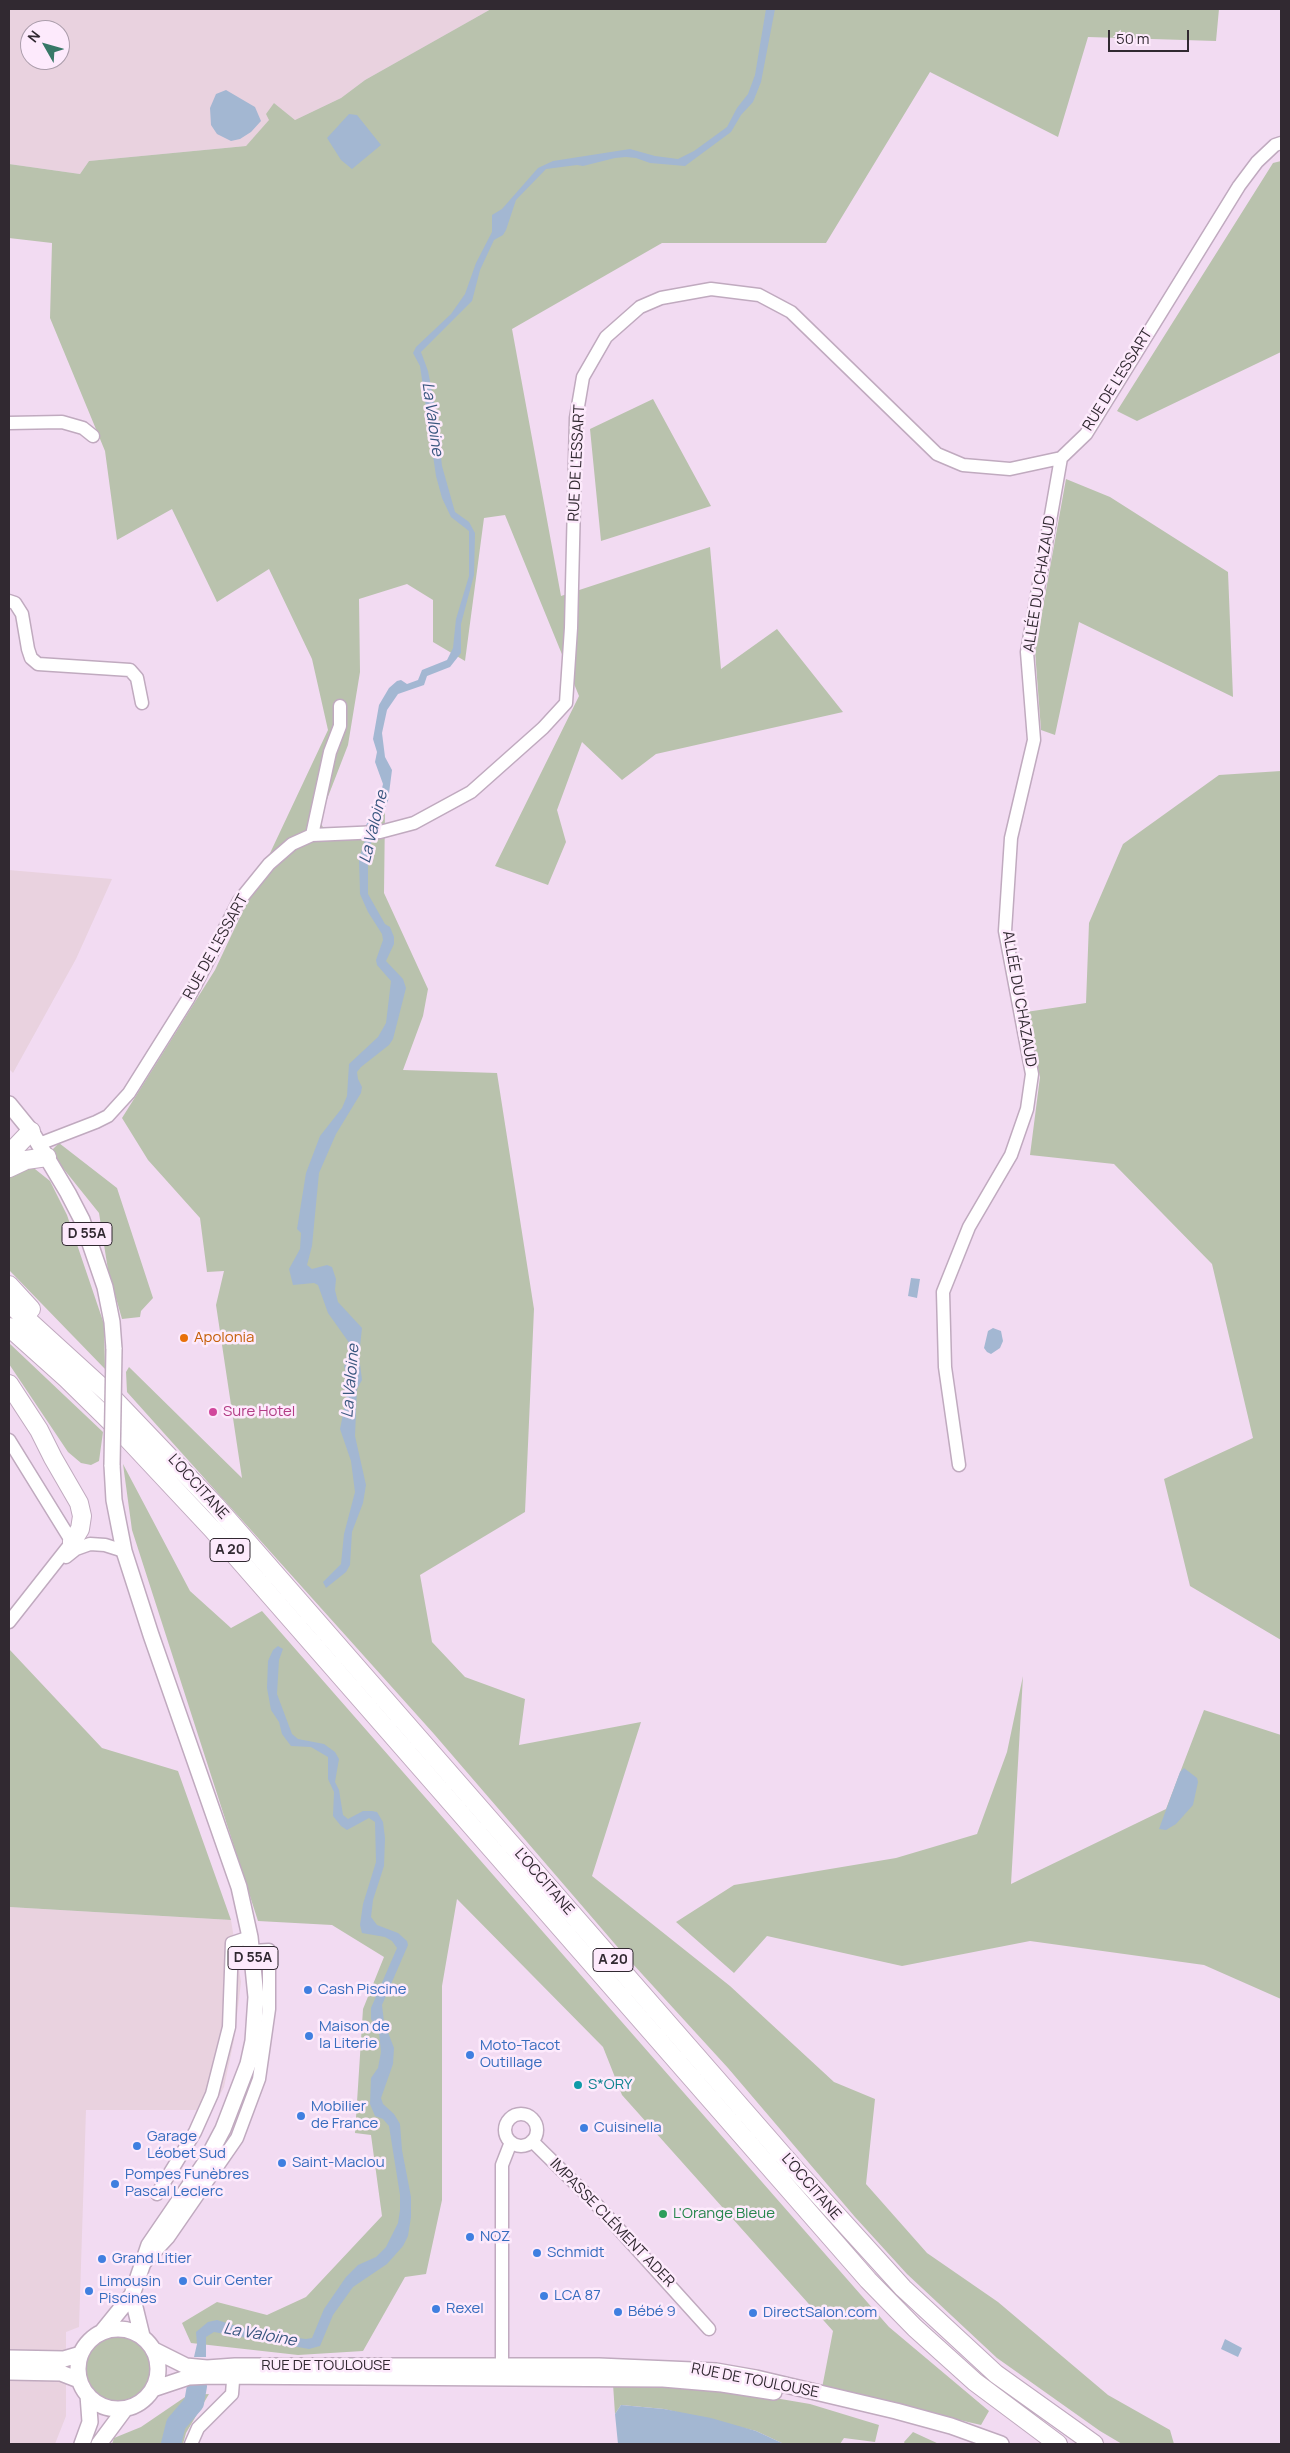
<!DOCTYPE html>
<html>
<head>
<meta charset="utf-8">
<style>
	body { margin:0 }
	#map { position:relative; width:1290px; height:2453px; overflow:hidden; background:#f2dbf2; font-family:Manrope,sans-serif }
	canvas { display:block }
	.frame { position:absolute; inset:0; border:10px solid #312931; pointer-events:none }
	.north { position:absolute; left:20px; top:20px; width:50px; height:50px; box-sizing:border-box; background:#fdeafc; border:1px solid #ab9dab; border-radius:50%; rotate:308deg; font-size:14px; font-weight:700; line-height:20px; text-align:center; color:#312931 }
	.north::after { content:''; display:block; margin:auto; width:18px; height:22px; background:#377867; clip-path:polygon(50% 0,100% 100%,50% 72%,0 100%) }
	.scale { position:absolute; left:1108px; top:30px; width:81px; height:22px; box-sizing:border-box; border:2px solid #312931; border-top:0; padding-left:6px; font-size:15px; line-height:18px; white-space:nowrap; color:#312931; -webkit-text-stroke:4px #fdeafc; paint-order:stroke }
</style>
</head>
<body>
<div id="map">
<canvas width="1290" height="2453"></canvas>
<div class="frame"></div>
<div class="north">N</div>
<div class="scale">50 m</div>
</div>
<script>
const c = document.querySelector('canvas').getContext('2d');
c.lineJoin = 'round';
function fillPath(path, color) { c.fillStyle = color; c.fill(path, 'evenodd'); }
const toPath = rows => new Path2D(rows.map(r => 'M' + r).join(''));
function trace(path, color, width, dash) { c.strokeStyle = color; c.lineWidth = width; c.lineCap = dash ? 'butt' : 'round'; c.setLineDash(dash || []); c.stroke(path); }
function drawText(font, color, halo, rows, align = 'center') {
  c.font = font + ' Manrope,sans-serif'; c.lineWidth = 5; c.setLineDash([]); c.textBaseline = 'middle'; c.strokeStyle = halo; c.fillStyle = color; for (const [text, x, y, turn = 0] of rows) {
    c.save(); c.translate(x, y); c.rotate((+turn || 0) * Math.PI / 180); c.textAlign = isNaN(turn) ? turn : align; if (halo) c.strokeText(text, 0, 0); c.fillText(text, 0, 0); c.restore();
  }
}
fillPath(toPath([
	[9,9,491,9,365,80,341,98,295,120,274,103,270,120,246,146,89,161,80,174,9,164],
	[30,30,60,30,60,60,30,60],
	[9,870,112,879,76,959,13,1073,9,1069],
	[9,1907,231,1920,241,1982,234,2040,224,2087,212,2110,86,2110,79,2327,66,2332,66,2416,55,2444,9,2444]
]), '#e9d2df');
fillPath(toPath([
	[491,9,1219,9,1216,41,1088,37,1058,137,930,72,826,243,662,243,512,329,561,596,710,547,721,669,777,629,843,712,656,754,622,780,582,742,557,810,566,842,548,885,495,866,579,696,505,515,484,518,465,661,433,642,433,600,407,584,359,599,360,672,348,745,319,820,330,840,352,838,385,812,384,893,428,989,423,1016,403,1070,497,1073,534,1309,525,1512,420,1575,432,1642,465,1677,525,1699,519,1745,641,1722,592,1876,730,1986,834,2082,875,2099,866,2184,927,2253,998,2302,1108,2395,1170,2430,1174,2444,1122,2444,1100,2431,997,2358,907,2274,855,2217,728,2068,621,1951,434,1734,127,1392,126,1372,129,1367,242,1478,216,1305,224,1271,207,1272,200,1218,148,1160,122,1118,215,970,328,730,312,659,269,569,217,602,172,509,117,540,105,451,50,318,52,243,9,238,9,164,80,174,89,161,246,146,269,120,266,114,274,103,295,120,341,98,365,80],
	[1281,161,1281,352,1137,421,1117,411,1273,163],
	[653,399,711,506,601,541,590,429],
	[1066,479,1110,497,1228,572,1233,697,1079,622,1055,735,1041,730,1035,651],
	[1281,771,1281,1640,1190,1586,1164,1479,1253,1438,1212,1264,1114,1164,1030,1155,1040,1077,1026,1012,1086,1003,1089,923,1123,844,1219,775],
	[59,1143,117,1188,153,1298,141,1311,140,1317,122,1319,108,1270,99,1213,50,1152],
	[21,1166,35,1169,50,1181,67,1215,104,1324,105,1369,9,1270,9,1173],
	[9,1343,103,1432,99,1461,91,1465,81,1463,68,1452,9,1364],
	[123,1464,190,1591,231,1628,262,1611,889,2327,989,2411,981,2425,822,2388,833,2331,622,2095,603,2047,457,1899,442,1986,442,2200,426,2274,405,2277,363,2351,298,2355,191,2343,182,2323,217,2302,267,2315,306,2297,382,2216,371,2135,355,2133,363,2009,384,1957,332,1925,258,1921,132,1530],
	[9,1649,102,1748,178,1771,231,1920,9,1907],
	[1023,1676,1011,1884,1166,1809,1204,1710,1281,1735,1281,1999,1204,1965,1030,1941,902,1966,767,1936,734,1973,676,1922,734,1885,896,1858,977,1834,1007,1752],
	'86 2369a33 33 0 1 1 66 0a33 33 0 1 1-66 0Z',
	[613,2384,722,2389,810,2404,879,2425,875,2442,844,2438,840,2444,784,2444,756,2431,664,2409,621,2405,615,2414],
	[209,2394,186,2433,183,2444,112,2444,114,2438,141,2427,188,2395],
	[913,2432,939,2444,905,2444,904,2442]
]), '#b9c2ad');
fillPath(toPath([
	[766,9,775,9,761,82,753,102,741,115,731,132,685,166,650,163,636,158,626,157,615,158,583,166,577,165,546,169,516,200,506,230,503,235,494,240,480,270,472,301,421,352,428,371,436,412,442,466,455,512,469,522,475,533,474,575,461,624,461,653,450,667,427,676,424,685,398,694,387,710,382,733,385,757,392,770,388,801,375,828,364,828,377,809,383,784,375,762,377,752,373,739,379,705,389,688,397,681,401,680,407,684,418,680,422,670,447,660,453,648,456,619,469,576,469,531,451,517,442,498,436,476,420,366,413,353,416,347,451,314,465,294,476,263,492,232,492,215,502,209,538,168,553,161,630,149,655,156,678,159,694,151,727,127,737,108,748,94,755,75],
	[226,90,255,107,261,121,251,132,240,139,231,141,217,134,211,125,210,108,216,94],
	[349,114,357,115,381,145,352,169,341,160,327,138],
	[366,836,372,838,368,863,368,894,385,924,390,927,394,937,394,944,386,961,403,979,406,988,393,1039,389,1045,361,1067,357,1072,358,1079,362,1087,361,1093,336,1134,319,1173,312,1246,307,1265,312,1269,327,1265,332,1267,336,1279,335,1290,338,1302,362,1328,359,1356,362,1380,357,1389,355,1436,366,1485,363,1503,352,1532,350,1565,346,1572,326,1588,323,1582,341,1564,344,1534,355,1492,351,1461,340,1429,349,1385,344,1366,349,1359,350,1344,328,1313,318,1285,314,1283,293,1285,289,1269,300,1249,301,1233,297,1229,306,1173,320,1136,342,1108,347,1096,349,1064,378,1037,386,1023,391,981,377,965,376,960,383,940,382,934,368,912,360,894,359,859],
	[911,1278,920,1279,917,1298,908,1296],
	[993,1328,1001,1331,1003,1341,1000,1348,991,1354,987,1352,984,1348,988,1331],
	[278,1646,283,1649,279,1660,277,1694,292,1734,298,1739,324,1744,335,1752,339,1759,335,1782,339,1790,343,1815,348,1819,363,1811,372,1811,377,1812,383,1822,385,1838,384,1866,373,1900,371,1917,377,1925,398,1933,407,1941,408,1945,382,2005,384,2022,394,2048,393,2064,381,2098,383,2104,394,2114,400,2124,402,2150,411,2197,411,2217,408,2236,403,2246,387,2264,353,2287,333,2315,320,2346,309,2349,214,2332,206,2337,206,2357,194,2357,197,2344,196,2332,208,2322,217,2320,260,2333,306,2339,312,2338,324,2309,346,2277,358,2265,376,2257,386,2247,398,2223,400,2210,400,2195,389,2126,383,2119,375,2116,370,2104,371,2078,378,2068,381,2052,379,2032,371,2019,371,2008,397,1948,392,1941,385,1937,362,1933,360,1925,363,1904,376,1862,375,1822,369,1818,347,1830,341,1826,333,1816,334,1792,328,1779,328,1757,311,1747,291,1746,282,1734,279,1722,271,1710,267,1688,268,1661,273,1650],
	[1184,1768,1197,1778,1198,1782,1193,1805,1176,1824,1166,1830,1159,1829,1180,1772],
	[1225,2339,1242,2348,1238,2357,1221,2349],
	[621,2405,664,2409,711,2418,756,2431,784,2444,618,2444,615,2414]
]), '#a3b7d2');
trace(toPath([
	[171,2444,176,2424,194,2403,197,2386]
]), '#a3b7d2', 20);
const minor = toPath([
	[9,423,62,422,83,428,93,436],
	[9,601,15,603,22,614,28,649,31,658,38,664,130,670,137,678,142,703],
	[312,835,330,752,340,726,340,706],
	[39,1144,96,1122,108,1116,129,1093,188,999,239,901,269,864,292,844,312,835,380,832,414,823,471,792,543,728,566,703,571,628,576,418,583,377,606,337,640,307,661,298,711,289,759,295,791,312,937,454,963,465,1010,469,1061,458,1086,434,1239,186,1257,162,1275,145,1281,143],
	[9,1440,72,1542,9,1622],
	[959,1465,945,1367,943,1292,969,1227,1011,1155,1027,1109,1032,1074,1005,931,1011,838,1034,740,1027,652,1061,458],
	[66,1557,76,1549,90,1544,105,1545,124,1551],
	'505 2130a16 16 0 1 1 32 0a16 16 0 1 1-32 0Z',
	[532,2141,597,2205,709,2329],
	[157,2194,195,2132,212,2094,229,2027,232,1943,250,1937],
	[144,2264,168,2238,237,2138,259,2079,269,2009,269,1950,252,1951],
	[502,2375,502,2165,511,2142],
	[191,2444,198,2428,232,2394,234,2368]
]);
const major = toPath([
	[9,1104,31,1131,68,1193,82,1220,105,1287,112,1322,114,1349],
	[132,2295,142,2336],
	'78 2369a40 40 0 1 1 80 0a40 40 0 1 1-80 0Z',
	[102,2332,132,2295,149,2245,205,2163,223,2129,248,2064,253,2041,256,1997,250,1937,239,1887,151,1635,124,1551,114,1500,112,1465],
	[154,2350,186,2366,207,2368,235,2366,599,2366,716,2371,756,2378,896,2411,951,2426,1001,2444],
	[9,2358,64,2359,81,2354],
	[9,2372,61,2373,79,2380],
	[153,2389,189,2377,212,2376,663,2379,722,2384,774,2392],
	[82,2444,90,2422,88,2395],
	[99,2444,125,2409]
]);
const highway = toPath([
	[9,1154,31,1131],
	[9,1168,26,1160,47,1157],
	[9,1285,31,1309],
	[9,1303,109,1394,216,1506,796,2170,903,2288,996,2374,1094,2444],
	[9,1327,67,1379,125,1436,212,1529,868,2280,915,2328,975,2382,1058,2444],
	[9,1384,39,1430,53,1458,79,1503,82,1516,80,1529,72,1542]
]);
trace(minor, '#c0aabf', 15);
trace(major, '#c0aabf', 18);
trace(highway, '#c0aabf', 20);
trace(minor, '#fff', 12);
trace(major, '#fff', 15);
trace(highway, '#fff', 18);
const majorBridge = toPath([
	[112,1465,114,1349]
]);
trace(majorBridge, '#c0aabf', 18, []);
trace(majorBridge, '#fff', 15);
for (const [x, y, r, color] of [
	[184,1338,5,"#e8710a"],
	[213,1412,5,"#d1479c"],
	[308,1990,5,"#3f7fe0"],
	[309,2036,5,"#3f7fe0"],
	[470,2055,5,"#3f7fe0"],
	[578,2085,5,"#0f9aa8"],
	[301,2116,5,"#3f7fe0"],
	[584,2128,5,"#3f7fe0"],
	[137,2146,5,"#3f7fe0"],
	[282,2163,5,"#3f7fe0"],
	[115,2184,5,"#3f7fe0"],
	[663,2214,5,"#2e9e5b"],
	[470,2237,5,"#3f7fe0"],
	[537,2253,5,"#3f7fe0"],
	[102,2259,5,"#3f7fe0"],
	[183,2281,5,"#3f7fe0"],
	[89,2291,5,"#3f7fe0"],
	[544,2296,5,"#3f7fe0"],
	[436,2309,5,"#3f7fe0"],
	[618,2312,5,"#3f7fe0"],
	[753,2313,5,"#3f7fe0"]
]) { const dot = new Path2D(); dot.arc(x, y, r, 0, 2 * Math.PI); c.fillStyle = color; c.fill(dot); trace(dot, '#fdeafc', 2); }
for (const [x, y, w] of [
	[87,1234,50],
	[230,1550,40],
	[253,1958,50],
	[613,1960,40]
]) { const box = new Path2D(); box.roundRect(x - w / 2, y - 11.5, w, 23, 4); c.fillStyle = '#fdeafc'; c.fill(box); trace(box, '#312931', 1); }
drawText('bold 14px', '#312931', null, [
	["D 55A",87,1234],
	["A 20",230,1550],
	["D 55A",253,1958],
	["A 20",613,1960]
]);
drawText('15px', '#312931', '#fdeafc', [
	["RUE DE L'ESSART",1118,380,-58],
	["RUE DE L'ESSART",577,463,-87],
	["ALLÉE DU CHAZAUD",1040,584,-81],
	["RUE DE L'ESSART",216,947,-61],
	["ALLÉE DU CHAZAUD",1019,999,80],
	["L'OCCITANE",198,1487,48],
	["L'OCCITANE",544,1882,49],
	["L'OCCITANE",811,2187,49],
	["IMPASSE CLÉMENT ADER",612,2223,46],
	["RUE DE TOULOUSE",326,2366],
	["RUE DE TOULOUSE",755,2381,11]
]);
drawText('15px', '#c56008', '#fdeafc', [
	["Apolonia",194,1338]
], 'left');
drawText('15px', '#b23c85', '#fdeafc', [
	["Sure Hotel",223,1412]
], 'left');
drawText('15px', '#366cbe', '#fdeafc', [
	["Cash Piscine",318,1990],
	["Maison de",319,2027],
	["la Literie",319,2044],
	["Moto-Tacot",480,2046],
	["Outillage",480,2063],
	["Mobilier",311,2107],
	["de France",311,2124],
	["Cuisinella",594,2128],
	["Garage",147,2137],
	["Léobet Sud",147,2154],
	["Saint-Maclou",292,2163],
	["Pompes Funèbres",125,2175],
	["Pascal Leclerc",125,2192],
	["NOZ",480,2237],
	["Schmidt",547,2253],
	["Grand Litier",112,2259],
	["Cuir Center",193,2281],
	["Limousin",99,2282],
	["Piscines",99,2299],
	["LCA 87",554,2296],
	["Rexel",446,2309],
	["Bébé 9",628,2312],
	["DirectSalon.com",763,2313]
], 'left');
drawText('15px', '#0d838f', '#fdeafc', [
	["S*ORY",588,2085]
], 'left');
drawText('15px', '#27864d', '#fdeafc', [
	["L'Orange Bleue",673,2214]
], 'left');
drawText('italic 16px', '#39577f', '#fdeafc', [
	["La Valoine",432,419,82],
	["La Valoine",374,827,-76],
	["La Valoine",351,1381,-85],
	["La Valoine",260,2335,10]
]);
</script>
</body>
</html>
